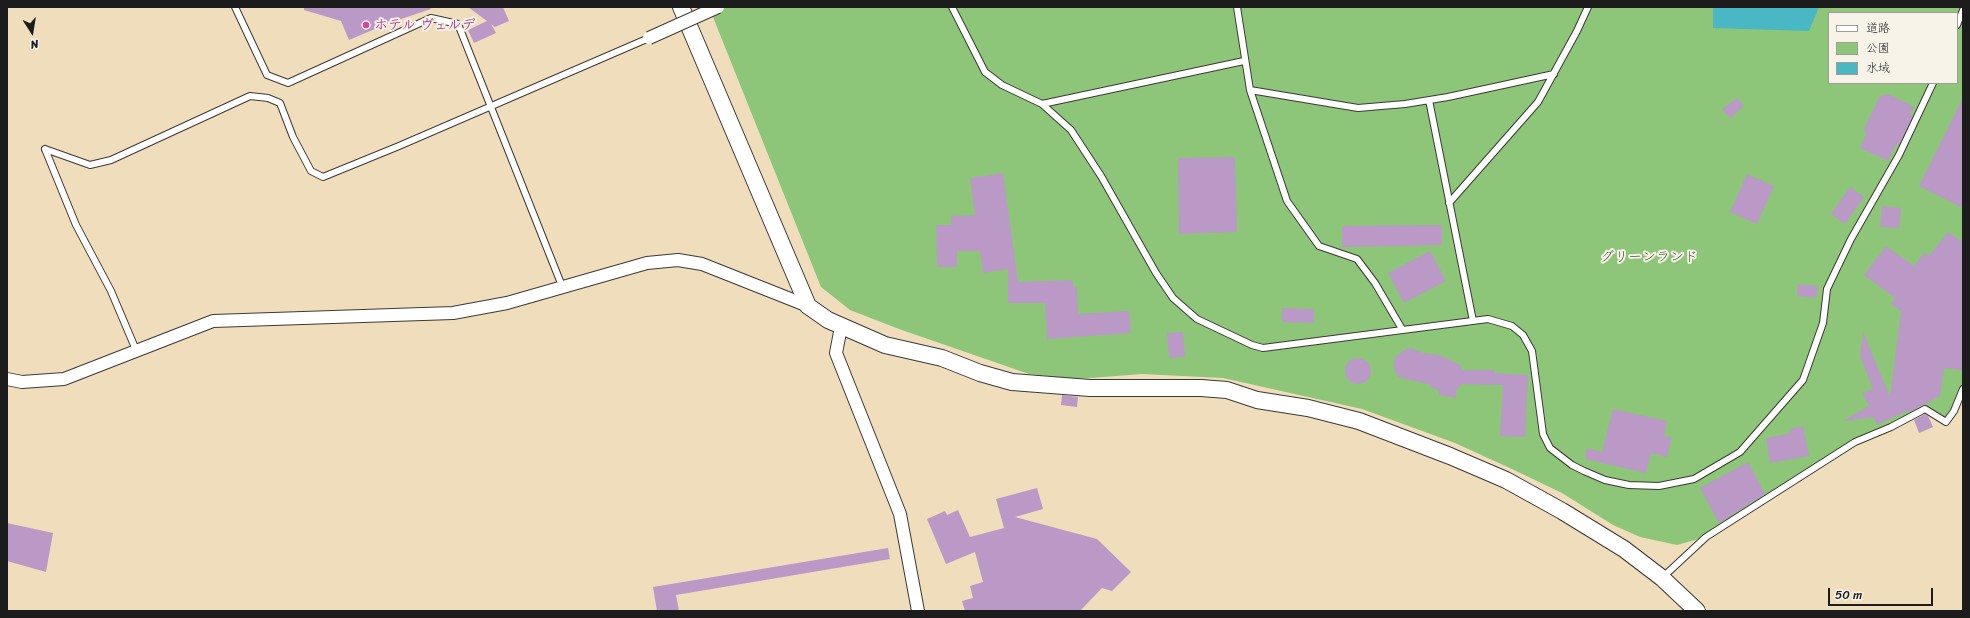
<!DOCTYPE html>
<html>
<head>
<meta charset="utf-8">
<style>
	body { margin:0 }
	#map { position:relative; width:1970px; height:618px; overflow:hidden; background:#f0ddbc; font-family:Sriracha,"Klee One",sans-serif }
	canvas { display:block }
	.frame { position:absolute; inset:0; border:8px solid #1c1c1c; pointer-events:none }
	.legend { position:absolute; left:1828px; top:12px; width:130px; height:72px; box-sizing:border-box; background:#f7f3e8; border:1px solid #9f9d96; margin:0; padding:5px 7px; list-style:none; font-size:12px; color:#1c1c1c }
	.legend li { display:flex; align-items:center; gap:8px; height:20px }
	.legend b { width:20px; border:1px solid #9f9d96 }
	.north { position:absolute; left:12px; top:12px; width:40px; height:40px; -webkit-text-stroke:3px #f7f3e8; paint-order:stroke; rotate:168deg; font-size:11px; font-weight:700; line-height:16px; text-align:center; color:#1c1c1c }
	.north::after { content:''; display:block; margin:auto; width:14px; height:18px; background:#1c1c1c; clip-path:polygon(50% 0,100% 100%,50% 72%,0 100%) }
	.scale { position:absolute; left:1828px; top:588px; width:105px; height:18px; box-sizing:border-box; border:2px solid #1c1c1c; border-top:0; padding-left:5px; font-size:12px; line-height:14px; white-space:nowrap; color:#1c1c1c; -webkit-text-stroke:3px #f7f3e8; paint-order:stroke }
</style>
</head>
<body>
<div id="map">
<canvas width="1970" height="618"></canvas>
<div class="frame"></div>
<ul class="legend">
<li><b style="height:5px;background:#fff"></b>道路</li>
<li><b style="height:11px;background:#8dc579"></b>公園</li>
<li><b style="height:11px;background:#4ab7c5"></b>水域</li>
</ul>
<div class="north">N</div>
<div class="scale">50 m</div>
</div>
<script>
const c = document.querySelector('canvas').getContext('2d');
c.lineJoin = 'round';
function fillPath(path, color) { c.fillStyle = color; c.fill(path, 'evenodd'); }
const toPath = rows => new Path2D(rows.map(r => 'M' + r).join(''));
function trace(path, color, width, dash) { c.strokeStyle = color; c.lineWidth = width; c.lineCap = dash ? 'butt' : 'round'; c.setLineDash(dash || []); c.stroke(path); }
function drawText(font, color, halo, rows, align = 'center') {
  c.font = font + ' Sriracha,"Klee One",sans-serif'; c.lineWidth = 4; c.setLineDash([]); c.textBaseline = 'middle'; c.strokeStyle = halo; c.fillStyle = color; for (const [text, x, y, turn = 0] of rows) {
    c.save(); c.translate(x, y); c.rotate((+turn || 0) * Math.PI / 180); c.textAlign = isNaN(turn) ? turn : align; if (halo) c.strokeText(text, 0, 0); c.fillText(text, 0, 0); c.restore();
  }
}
fillPath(toPath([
	[709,7,1963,7,1963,389,1946,422,1925,409,1855,442,1706,537,1677,545,1640,537,1613,525,1562,493,1512,469,1455,443,1362,409,1223,378,1142,374,1078,379,1029,374,899,329,850,310,821,287],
	[1829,13,1957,13,1957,83,1829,83]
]), '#8dc579');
fillPath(toPath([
	[1713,7,1819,7,1809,31,1713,28]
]), '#4ab7c5');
fillPath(toPath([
	[304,7,430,7,431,9,389,23,349,40,341,21,304,10],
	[468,7,503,7,509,21,495,27,491,24,496,33,474,43,468,30,487,21],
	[1888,94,1914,107,1910,114,1913,116,1899,145,1896,144,1888,161,1860,148,1866,135,1864,129,1880,96],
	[1737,98,1744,106,1730,118,1722,109],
	[1963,98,1963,208,1919,186],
	[1235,157,1237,232,1179,234,1178,158],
	[1003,173,1018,282,1072,280,1073,287,1077,287,1078,314,1129,311,1131,333,1047,339,1045,303,1008,303,1008,269,983,273,980,251,957,251,957,267,937,267,936,225,951,225,951,216,975,215,970,178],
	[1747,174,1774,186,1757,224,1730,212],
	[1850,187,1864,197,1845,224,1831,214],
	[1882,206,1901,208,1899,228,1880,227],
	[1442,225,1442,245,1342,247,1342,226],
	[1948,232,1963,242,1963,370,1944,368,1940,396,1910,412,1909,410,1877,425,1874,417,1843,421,1869,406,1862,393,1873,389,1860,356,1863,332,1890,397,1901,311,1891,304,1895,298,1864,275,1886,246,1914,266,1925,252,1929,256],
	[1430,251,1446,281,1404,303,1388,273],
	[1798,284,1818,286,1816,298,1797,296],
	[1282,308,1314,309,1314,323,1282,322],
	[1183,332,1185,357,1169,358,1167,333],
	[1411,348,1423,353,1439,355,1448,359,1460,365,1462,370,1495,370,1495,373,1528,375,1525,437,1500,436,1503,385,1462,384,1456,391,1456,398,1439,395,1439,390,1431,388,1432,385,1398,377,1394,368,1394,362,1396,356,1406,349],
	'1345 371a13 13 0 1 1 26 0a13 13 0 1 1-26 0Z',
	[1062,395,1078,397,1077,407,1061,405],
	[1613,409,1667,421,1664,436,1672,437,1667,457,1651,453,1646,473,1585,459,1587,448,1602,452],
	[1925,414,1928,416,1933,427,1919,433,1914,420],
	[1803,426,1809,456,1770,463,1766,438,1791,433,1790,429],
	[1748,462,1765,494,1719,523,1700,488],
	[1037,488,1043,509,1015,517,1097,539,1131,572,1112,591,1102,588,1080,611,965,611,962,601,973,598,970,586,983,582,975,552,946,564,927,519,945,511,947,515,958,510,970,537,1004,528,996,499],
	[7,523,53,533,46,572,7,561],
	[888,548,890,559,676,595,679,611,657,611,653,587]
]), '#ba99c7');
const service = toPath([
	[235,7,267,75,288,83,431,18,458,24,562,286],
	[952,7,985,72,1002,85,1042,104,1071,130,1101,176,1156,273,1173,298,1197,319,1252,345,1263,348,1488,319,1512,326,1523,335,1532,351,1543,434,1550,448,1572,465,1584,471,1605,480,1629,485,1659,486,1694,479,1740,452,1803,380,1823,323,1827,289,1851,239,1899,155,1933,83],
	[1237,7,1250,90,1287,201,1319,246,1357,259,1375,283,1402,329],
	[1957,25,1963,10],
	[1250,90,1358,108,1405,104,1448,97,1554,74],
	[1429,100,1473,321],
	[1042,104,1244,61],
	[45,149,90,165,111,160,250,96,268,98,280,103,293,137,311,171,323,177,399,146,649,38],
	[45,149,76,225,111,291,136,350],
	[1449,203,1538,102,1577,31,1588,7],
	[1663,577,1706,537,1855,442,1891,427,1925,409,1946,422,1954,411,1963,389]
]);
const minor = toPath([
	[841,327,836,353,900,514,918,611],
	[7,379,22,382,64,379,213,321,453,313,507,303,647,263,678,260,702,264,808,306]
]);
const tertiary = toPath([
	[681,7,808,306,828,320,885,345,942,358,980,373,1012,382,1090,388,1201,388,1227,390,1257,400,1308,408,1359,421,1450,456,1506,480,1562,511,1624,549,1662,578,1697,611]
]);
trace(service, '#3c3934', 8);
trace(minor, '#3c3934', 14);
trace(tertiary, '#3c3934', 18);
trace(service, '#fff', 6);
trace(minor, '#fff', 12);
trace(tertiary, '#fff', 16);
const minorBridge = toPath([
	[649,38,718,7]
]);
trace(minorBridge, '#3c3934', 14, []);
trace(minorBridge, '#fff', 12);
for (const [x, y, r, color] of [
	[366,25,4,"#d1479c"]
]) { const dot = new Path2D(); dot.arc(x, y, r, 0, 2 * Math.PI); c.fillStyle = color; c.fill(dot); trace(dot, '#f7f3e8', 1.5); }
drawText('bold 14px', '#b23c85', '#f7f3e8', [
	["ホテル ヴェルデ",374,25]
], 'left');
drawText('14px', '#44573d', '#f7f3e8', [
	["グリーンランド",1649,257]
]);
</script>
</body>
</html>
